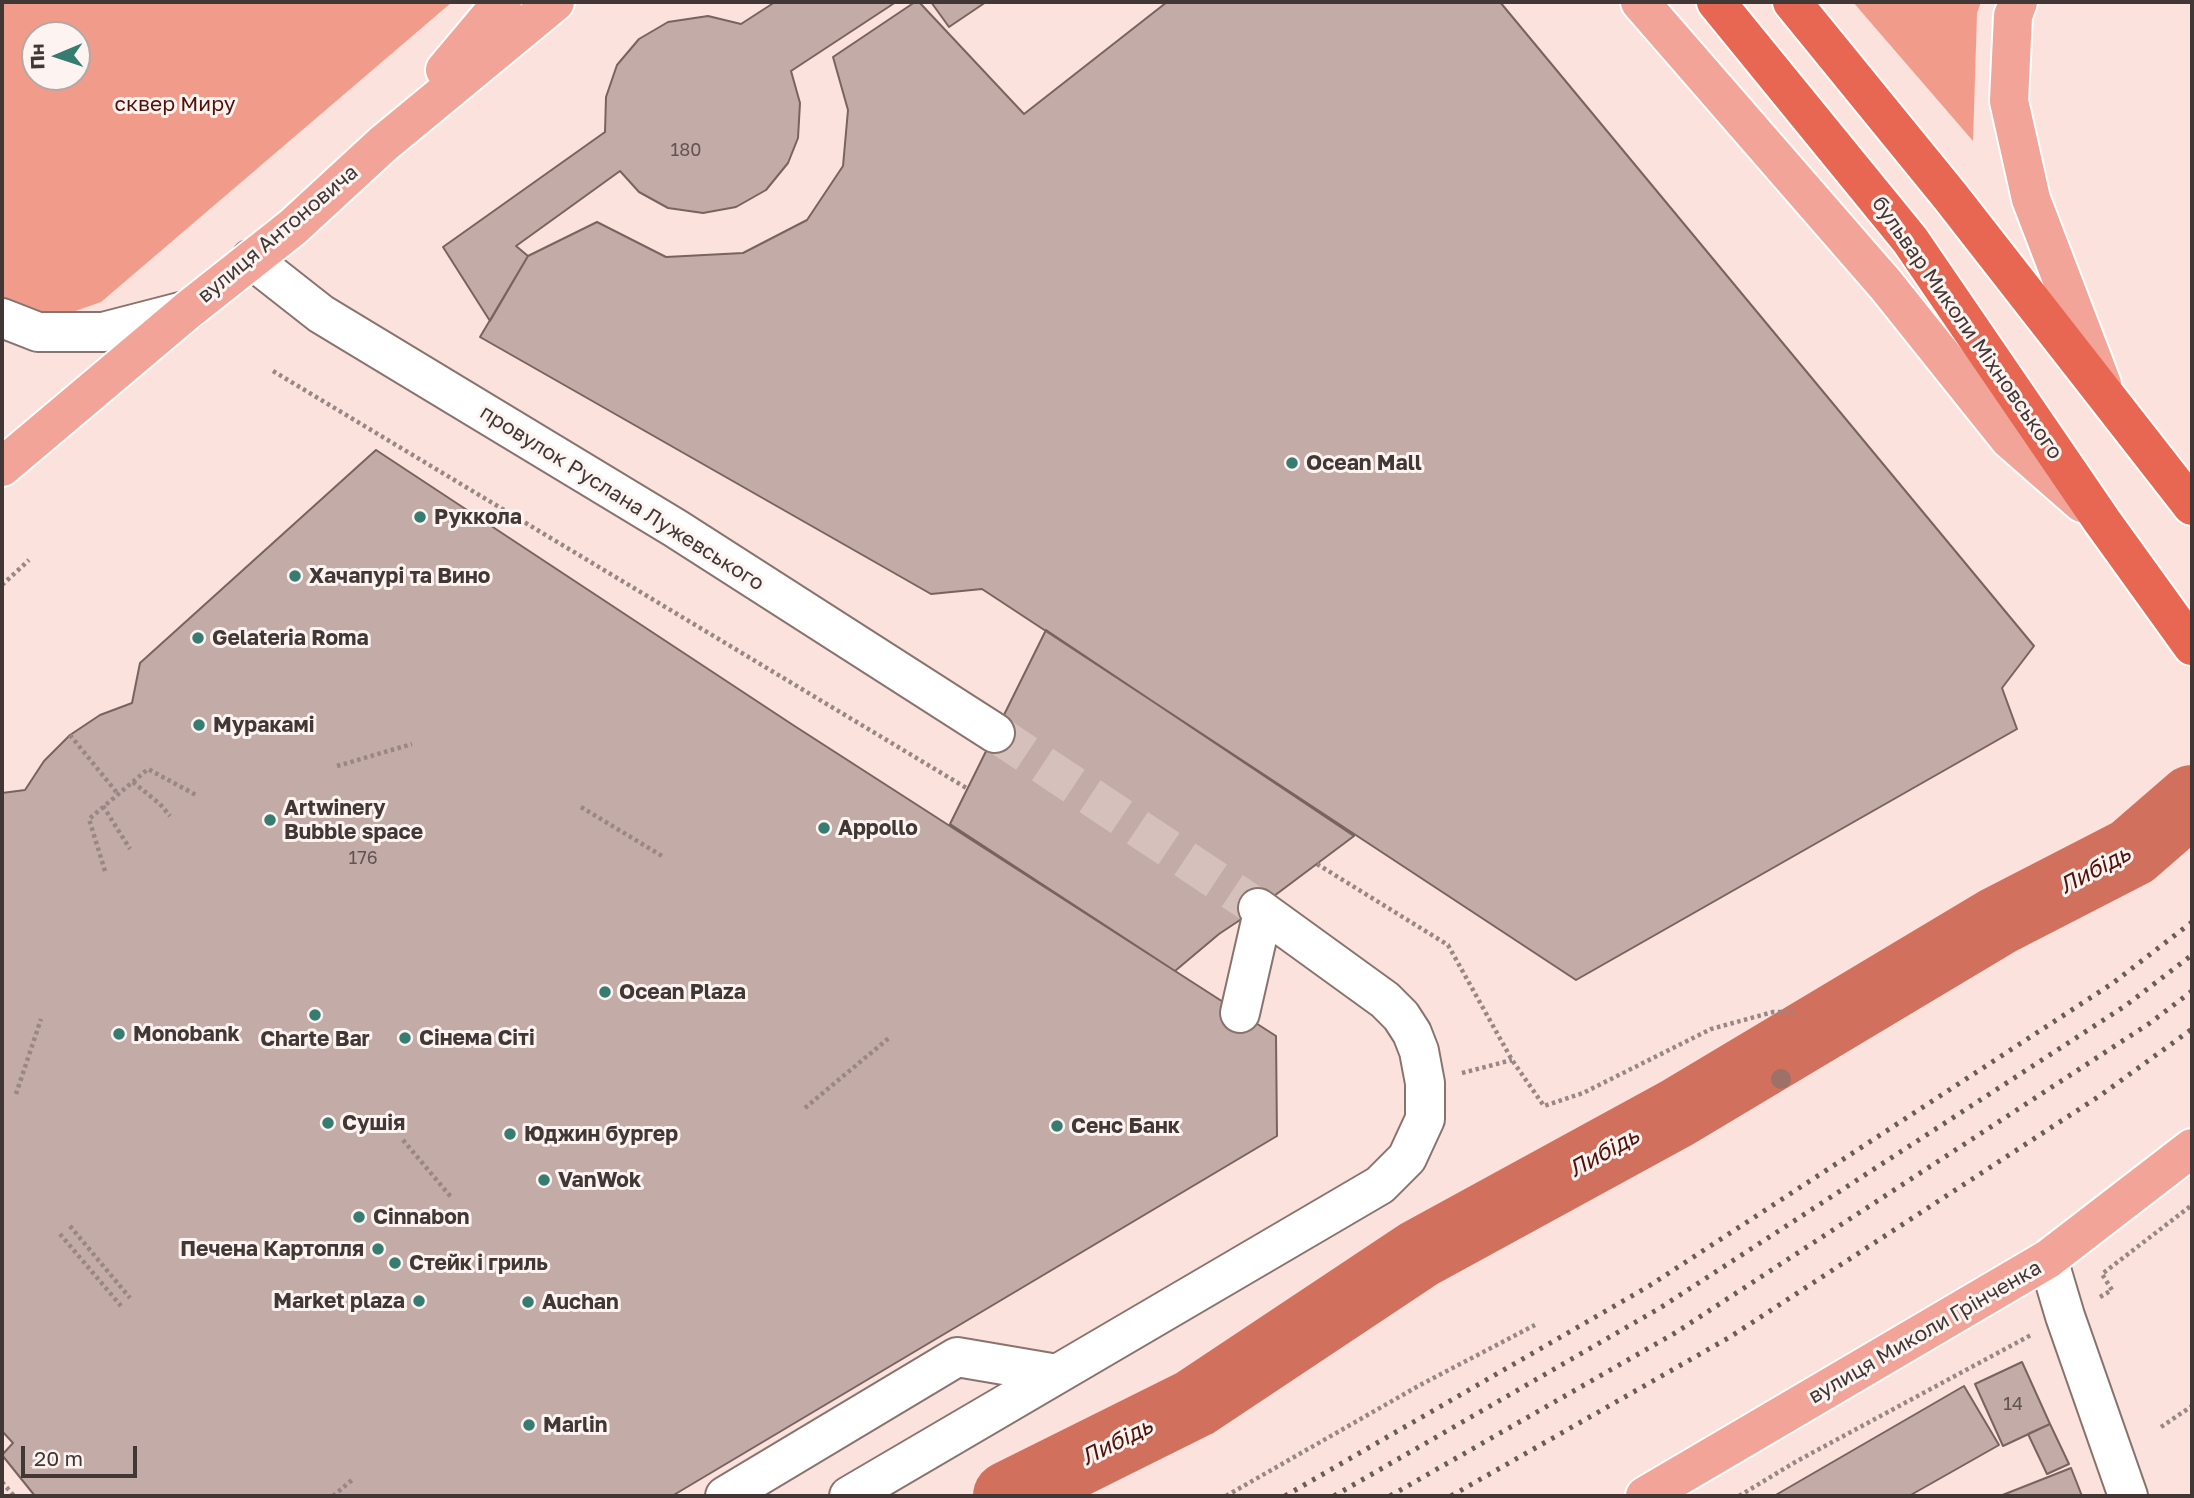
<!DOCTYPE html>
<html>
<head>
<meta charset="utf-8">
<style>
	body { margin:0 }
	#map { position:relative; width:2194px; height:1498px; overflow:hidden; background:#fbe2dd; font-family:"Golos Text",sans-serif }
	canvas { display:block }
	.frame { position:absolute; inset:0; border:4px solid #413735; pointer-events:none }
	.north { position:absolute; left:21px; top:21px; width:70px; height:70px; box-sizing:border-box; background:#fdf3f1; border:2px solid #b2a8a6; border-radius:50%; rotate:268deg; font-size:19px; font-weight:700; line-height:28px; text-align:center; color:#413735 }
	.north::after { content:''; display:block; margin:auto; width:24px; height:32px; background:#377c71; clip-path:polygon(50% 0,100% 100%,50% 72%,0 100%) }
	.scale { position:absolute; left:21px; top:1446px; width:116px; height:32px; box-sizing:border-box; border:4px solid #413735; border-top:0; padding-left:9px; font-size:21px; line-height:24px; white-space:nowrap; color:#413735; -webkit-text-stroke:5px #fdf3f1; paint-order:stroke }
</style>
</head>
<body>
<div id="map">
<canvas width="2194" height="1498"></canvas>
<div class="frame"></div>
<div class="north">Пн</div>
<div class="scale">20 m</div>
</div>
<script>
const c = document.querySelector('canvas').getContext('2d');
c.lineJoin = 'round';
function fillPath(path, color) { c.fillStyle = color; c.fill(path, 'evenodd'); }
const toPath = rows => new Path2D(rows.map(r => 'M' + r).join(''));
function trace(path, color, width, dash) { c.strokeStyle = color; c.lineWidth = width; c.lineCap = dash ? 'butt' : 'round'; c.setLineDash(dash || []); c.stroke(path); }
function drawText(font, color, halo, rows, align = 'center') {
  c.font = font + ' "Golos Text",sans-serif'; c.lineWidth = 6; c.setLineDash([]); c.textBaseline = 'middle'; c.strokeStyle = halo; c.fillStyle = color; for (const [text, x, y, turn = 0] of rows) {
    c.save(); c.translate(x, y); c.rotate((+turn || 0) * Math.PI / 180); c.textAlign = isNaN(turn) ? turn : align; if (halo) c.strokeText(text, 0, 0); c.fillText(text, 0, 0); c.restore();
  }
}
fillPath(toPath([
	[2,2,452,2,101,302,61,316,2,309],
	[35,35,77,35,77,77,35,77],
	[1853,2,1981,2,1977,13,1973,141]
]), '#f19b8b');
trace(toPath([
	[1008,1496,1195,1403,1419,1254,1677,1113,1998,921,2132,852,2192,800]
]), '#d2705e', 70);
const building = toPath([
	[775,2,896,2,791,71,800,103,798,138,788,163,766,190,736,207,703,213,668,208,639,192,620,171,516,246,528,256,490,321,443,247,605,132,606,97,617,65,639,39,668,22,708,16,741,24,775,2],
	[915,2,919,2,1024,114,1167,2,1500,2,2034,646,2002,688,2017,729,1576,980,982,589,931,594,480,337,528,256,597,222,666,257,743,253,807,220,843,166,848,110,833,57,915,2],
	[931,2,986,2,949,27,931,2],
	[376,450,793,725,1276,1036,1277,1136,672,1496,35,1496,2,1455,13,1443,2,1431,2,793,25,790,44,761,70,735,100,715,132,703,140,663,376,450],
	[1046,630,1354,836,1258,908,1219,934,1175,971,950,824,1046,630],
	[2022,1362,2050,1424,2003,1446,1975,1384,2022,1362],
	[1964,1386,1999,1445,1909,1496,1774,1496,1964,1386],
	[2050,1424,2069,1464,2047,1474,2028,1434,2050,1424],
	[2071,1468,2082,1496,2000,1496,2071,1468]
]);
fillPath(building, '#c3aca7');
trace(building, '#79635f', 2);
trace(toPath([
	[995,733,1258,908]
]), '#d6c0bb', 38, [38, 19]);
const minor = toPath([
	[251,259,321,314,675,528,995,733],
	[2,318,38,332,103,332,188,310],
	[1240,1013,1263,912],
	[2048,1259,2065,1316,2128,1496],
	[725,1496,957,1357,1057,1374],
	[849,1496,1380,1185,1407,1158,1425,1119,1425,1083,1419,1051,1412,1033,1401,1016,1385,1000,1258,908]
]);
const major = toPath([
	[1640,2,1886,285,2009,439,2082,503],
	[2018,2,2013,16,2009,101,2031,199,2102,384],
	[445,70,502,2],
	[2,467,188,310,293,227,383,144,555,2],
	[1645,1496,2048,1259,2192,1148]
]);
const highway = toPath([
	[1716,2,1910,240,2102,521,2192,646],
	[1792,2,1950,196,2192,506]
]);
trace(minor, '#89736e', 42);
trace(major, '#fff', 42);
trace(highway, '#fff', 42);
trace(toPath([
	[273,371,968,789],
	[2,585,29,560],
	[70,735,118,794],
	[337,766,412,744],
	[133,782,160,804,170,816],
	[103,806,130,849],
	[581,807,662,856],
	[1317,864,1448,945,1512,1060,1544,1106,1583,1093,1711,1029,1773,1012,1793,1012],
	[105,871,89,819,148,769,196,795],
	[1462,1073,1512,1060],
	[16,1094,41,1019],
	[805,1108,890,1037],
	[403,1140,451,1197],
	[70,1226,130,1298],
	[60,1234,121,1306],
	[2100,1297,2112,1290,2102,1274,2192,1205],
	[2161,1427,2192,1406],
	[2,1482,14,1496],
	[333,1496,352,1480],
	[1226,1496,1420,1385,1535,1325],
	[1739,1496,1797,1461,2031,1335]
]), '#988784', 4.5, [3.5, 3.5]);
trace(minor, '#fff', 38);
trace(major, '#f1a497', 38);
trace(highway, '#e76752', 38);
trace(toPath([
	[1285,1496,1649,1286,2113,983,2192,922],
	[1334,1496,1660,1308,2125,1006,2192,955],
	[1390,1496,1675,1333,2150,1023,2192,991],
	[1451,1496,1730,1337,2101,1095,2192,1029]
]), '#695c59', 5, [3.5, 7]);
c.fillStyle = '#9d7068';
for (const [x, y] of [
	[1781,1079]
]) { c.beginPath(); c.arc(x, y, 10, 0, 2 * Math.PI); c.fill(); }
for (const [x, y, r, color] of [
	[1292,463,7,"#377c71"],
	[420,517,7,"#377c71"],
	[295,576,7,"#377c71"],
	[198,638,7,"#377c71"],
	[199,725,7,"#377c71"],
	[270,820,7,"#377c71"],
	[824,828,7,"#377c71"],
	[605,992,7,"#377c71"],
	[315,1015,7,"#377c71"],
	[119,1034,7,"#377c71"],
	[405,1038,7,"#377c71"],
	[328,1123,7,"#377c71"],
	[1057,1126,7,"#377c71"],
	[510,1134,7,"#377c71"],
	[544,1180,7,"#377c71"],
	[359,1217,7,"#377c71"],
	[378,1249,7,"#377c71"],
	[395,1263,7,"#377c71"],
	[419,1301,7,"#377c71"],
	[528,1302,7,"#377c71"],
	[529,1425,7,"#377c71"]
]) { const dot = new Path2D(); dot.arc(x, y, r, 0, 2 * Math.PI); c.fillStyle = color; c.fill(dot); trace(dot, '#fdf3f1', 2.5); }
drawText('18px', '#625452', null, [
	["180",686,150],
	["176",363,858],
	["14",2013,1404]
]);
drawText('21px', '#501208', '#fdf3f1', [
	["сквер Миру",175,104]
]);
drawText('21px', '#413735', '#fdf3f1', [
	["вулиця Антоновича",278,234,-40],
	["бульвар Миколи Міхновського",1967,328,55],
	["провулок Руслана Лужевського",622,498,32],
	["вулиця Миколи Грінченка",1925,1332,-30]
]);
drawText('bold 21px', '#413735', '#fdf3f1', [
	["Ocean Mall",1306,463],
	["Руккола",434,517],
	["Хачапурі та Вино",309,576],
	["Gelateria Roma",212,638],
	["Муракамі",213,725],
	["Artwinery",284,808],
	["Bubble space",284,832],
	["Appollo",838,828],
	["Ocean Plaza",619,992],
	["Monobank",133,1034],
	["Сінема Сіті",419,1038],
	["Charte Bar",315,1039,"center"],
	["Сушія",342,1123],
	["Сенс Банк",1071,1126],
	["Юджин бургер",524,1134],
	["VanWok",558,1180],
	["Cinnabon",373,1217],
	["Печена Картопля",364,1249,"right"],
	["Стейк і гриль",409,1263],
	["Market plaza",405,1301,"right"],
	["Auchan",542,1302],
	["Marlin",543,1425]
], 'left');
drawText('italic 23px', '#511209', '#fdf3f1', [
	["Либідь",2095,870,-28],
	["Либідь",1604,1153,-29],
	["Либідь",1117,1442,-27]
]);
</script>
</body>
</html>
